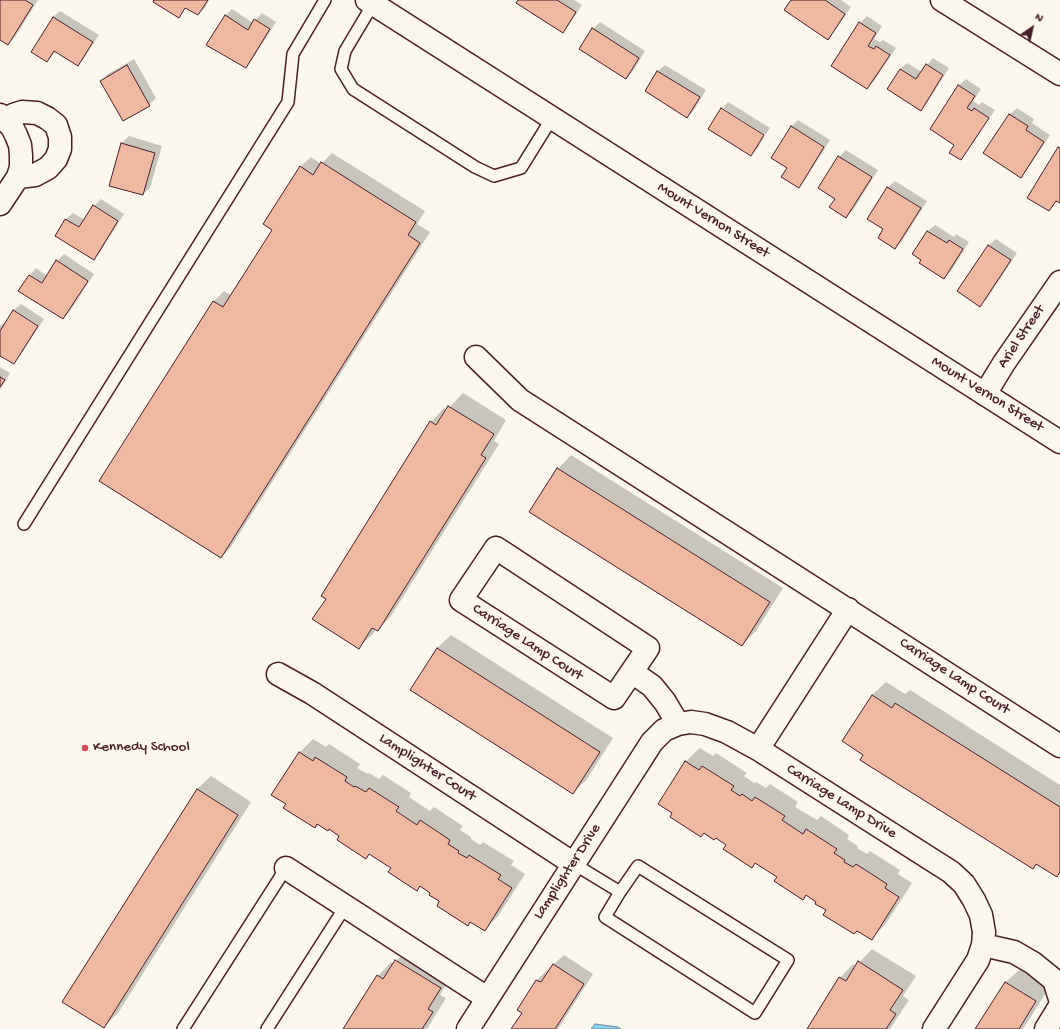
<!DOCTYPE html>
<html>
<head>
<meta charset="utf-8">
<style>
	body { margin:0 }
	#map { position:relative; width:1060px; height:1029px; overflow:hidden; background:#fbf7ec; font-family:"Gochi Hand",sans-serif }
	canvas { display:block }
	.north { position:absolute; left:1012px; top:8px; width:40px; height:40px; -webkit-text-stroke:3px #fbf7ec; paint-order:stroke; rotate:34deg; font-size:11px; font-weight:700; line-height:16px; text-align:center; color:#4a1f2b }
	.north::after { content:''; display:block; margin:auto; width:14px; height:18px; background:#4a1f2b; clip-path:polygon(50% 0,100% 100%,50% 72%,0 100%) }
</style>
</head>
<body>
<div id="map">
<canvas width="1060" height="1029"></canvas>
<div class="north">N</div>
</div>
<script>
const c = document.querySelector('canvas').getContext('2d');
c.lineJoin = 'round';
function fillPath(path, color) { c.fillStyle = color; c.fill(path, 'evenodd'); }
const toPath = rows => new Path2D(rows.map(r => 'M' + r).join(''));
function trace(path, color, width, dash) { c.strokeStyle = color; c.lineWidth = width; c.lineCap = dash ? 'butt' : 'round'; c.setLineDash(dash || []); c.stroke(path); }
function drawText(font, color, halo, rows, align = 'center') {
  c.font = font + ' "Gochi Hand",sans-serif'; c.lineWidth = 3; c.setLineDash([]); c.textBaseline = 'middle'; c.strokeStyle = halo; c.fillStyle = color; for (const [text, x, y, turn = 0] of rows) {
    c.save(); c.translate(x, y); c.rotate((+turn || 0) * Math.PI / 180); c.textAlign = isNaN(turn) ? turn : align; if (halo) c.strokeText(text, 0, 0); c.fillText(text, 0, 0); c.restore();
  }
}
const water = toPath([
	[595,1024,618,1027,621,1029,591,1029,595,1024]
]);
fillPath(water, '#8acfec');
trace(water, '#70899f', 1);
fillPath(toPath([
	[0,0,38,0,15,37,8,43,0,38],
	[155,0,209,0,205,8,198,14,187,7,179,17],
	[519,0,574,0,582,5,569,25,563,31],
	[793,0,841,0,851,7,834,32,828,39],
	[232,9,253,23,262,13,276,22,252,60,245,67,225,16],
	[60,11,99,35,84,58,78,64,56,51,47,61,53,17],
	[867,16,882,26,874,39,880,42,883,40,896,48,874,81,867,88,860,23],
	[600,22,645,51,633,71,626,78,593,29],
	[933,58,949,68,927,103,921,110,900,69,907,63,922,72],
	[134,59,156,98,149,105,123,119,101,81,108,74],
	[665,65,706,90,694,110,687,117,646,91,658,71],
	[966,79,981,89,973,101,979,105,982,102,995,110,967,152,961,159,956,145,931,128,959,85],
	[728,102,770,128,765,135,723,108],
	[1017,108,1034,119,1032,123,1050,135,1027,170,1021,176,985,153,1010,114],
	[722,110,764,137,758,148,751,154],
	[798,120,830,140,805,180,799,187,788,168,791,127],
	[129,136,162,146,150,188,143,194,111,185,122,143],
	[846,150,878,170,853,210,846,217,836,198,839,157],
	[332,153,425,211,417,224,430,232,231,547,221,557,101,481,214,301,224,291,232,296,274,229,300,167,311,157,321,164],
	[895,181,927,201,902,241,895,248,885,229,868,219,888,187],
	[101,199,124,214,100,252,94,259,56,235,66,219,73,213,85,220,94,206],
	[935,225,954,237,956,234,969,242,951,271,944,278,914,254,928,231],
	[996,239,1017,253,987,299,980,305,958,291,989,245],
	[64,254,94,274,70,311,63,318,20,291,30,275,36,268,47,276,57,261],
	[21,304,44,319,20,356,14,363,0,354,0,326,3,323,5,325,14,310],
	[0,367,10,373,0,390],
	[463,393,506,420,494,441,499,444,391,616,378,630,376,629,373,634,359,647,327,598,431,422,444,408,447,410],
	[571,455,783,588,756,631,742,645,558,469],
	[451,635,613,738,587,779,573,793,411,689,437,648],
	[886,682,905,694,910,690,1060,785,1060,873,1057,876,1037,864,1033,868,864,754,872,695],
	[313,739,326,747,329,744,360,764,357,768,368,774,369,773,379,779,383,775,411,793,409,797,430,811,434,807,463,826,460,830,471,837,471,839,480,845,483,842,514,861,511,865,525,874,498,916,485,930,471,921,468,924,431,893,421,886,417,889,392,868,329,828,318,824,315,827,287,804,272,795,300,752],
	[700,748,713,756,716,753,747,773,744,776,754,783,756,782,766,788,770,784,798,802,795,807,817,820,821,816,849,835,847,839,858,846,857,848,867,854,870,851,900,870,898,874,912,883,885,925,871,939,827,910,807,894,803,898,778,877,756,862,752,866,727,844,716,837,704,833,701,836,673,813,659,804,686,761],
	[211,776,251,802,118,1013,104,1027,197,789],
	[409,947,453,974,440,995,446,998,427,1029,344,1029,378,976,391,962,394,964],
	[872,949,916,976,903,996,909,1000,890,1029,808,1029,840,978,853,964,856,966],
	[564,955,593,974,558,1029,513,1029,523,1012,519,1009,537,980,547,970,549,971,553,965],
	[1020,969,1049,988,1023,1029,977,1029,1006,982]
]), '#0003');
const building = toPath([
	[0,0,25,0,33,5,8,45,0,40,0,0],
	[154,0,208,0,198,15,185,8,179,18,153,2,154,0],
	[518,0,557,0,576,12,563,33,516,3,518,0],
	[791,0,825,0,845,14,828,40,784,10,791,0],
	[225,15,248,30,254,19,270,29,246,68,206,45,225,15],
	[53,17,93,42,78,66,54,51,47,62,31,52,53,17],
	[859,22,876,33,868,46,874,49,876,46,890,55,867,89,831,66,859,22],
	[592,28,639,58,626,79,579,49,592,28],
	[926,64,943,75,921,111,887,89,900,69,916,79,926,64],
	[127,65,150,106,123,121,100,81,127,65],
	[657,71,700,97,687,118,645,91,657,71],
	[958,85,975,96,967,108,972,111,974,108,989,118,961,160,949,153,954,145,930,129,958,85],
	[721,108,764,135,751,156,708,129,721,108],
	[1009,114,1028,126,1026,130,1044,142,1021,178,983,153,1009,114],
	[791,126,824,147,799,188,781,177,787,168,771,158,791,126],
	[121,143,155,153,143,195,109,186,121,143],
	[1058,147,1060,148,1060,203,1056,201,1049,211,1027,198,1058,147],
	[838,156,872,177,846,218,829,207,835,199,818,188,838,156],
	[321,162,416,222,408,235,420,243,221,558,99,481,213,301,223,307,272,230,263,224,300,166,313,175,321,162],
	[887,187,921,208,895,249,878,238,883,229,867,219,887,187],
	[93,205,118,221,94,260,55,236,65,219,79,227,93,205],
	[927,231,947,243,949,240,963,249,944,279,919,263,921,260,912,254,927,231],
	[988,245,1011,260,980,307,957,291,988,245],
	[56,260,88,281,63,319,18,291,29,275,42,283,56,260],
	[13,310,38,326,14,364,0,356,0,331,13,310],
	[0,377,5,380,0,387,0,377],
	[448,406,494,434,481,455,486,458,378,631,372,628,359,649,312,619,326,599,321,596,430,421,436,425,448,406],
	[557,468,770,602,742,646,529,512,557,468],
	[437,648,600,752,573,794,410,690,437,648],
	[872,695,892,708,895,703,1060,807,1060,872,1057,877,1036,864,1033,869,860,760,863,755,842,741,872,695],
	[299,752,313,761,315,757,347,777,345,781,354,787,355,786,366,792,369,788,399,807,396,811,417,825,420,820,450,840,448,844,459,851,458,853,467,858,469,855,501,875,498,879,512,888,485,931,470,922,468,926,437,906,439,901,429,895,430,893,420,886,417,891,388,872,391,868,369,854,366,859,337,840,339,836,329,829,328,831,317,824,315,828,283,808,286,804,271,795,299,752],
	[685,761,699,770,702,766,734,786,731,790,740,796,742,794,752,801,755,797,785,816,782,820,803,834,806,829,837,849,834,853,845,860,844,862,853,867,856,864,887,884,885,888,899,897,872,940,857,931,854,934,823,915,826,910,815,904,816,902,806,895,803,900,774,881,777,877,755,863,752,868,723,849,726,845,716,838,714,840,704,833,701,837,670,817,672,813,658,804,685,761],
	[197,789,238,815,104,1028,62,1002,197,789],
	[395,960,441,988,428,1009,433,1012,422,1029,343,1029,377,975,383,979,395,960],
	[858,961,903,990,890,1010,896,1014,886,1029,807,1029,839,977,846,981,858,961],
	[553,964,584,984,555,1029,511,1029,522,1013,517,1010,536,980,541,982,553,964],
	[1005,982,1036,1001,1019,1029,975,1029,1005,982]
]);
fillPath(building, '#eeb8a1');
trace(building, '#4a1f2b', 1);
const lane = toPath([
	[373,4,345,51,341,69,353,89,475,167,494,176,521,168,552,118],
	[24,524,288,102,293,54,325,0],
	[574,864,620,892,638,866,788,960,755,1013,605,917,620,892],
	[183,1029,286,868],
	[267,1029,345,907]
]);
const street = toPath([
	[942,0,1060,74],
	[0,115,12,127,16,135,20,145,21,155,21,167,18,177,0,204],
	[6,120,13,115,22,112,37,113,47,118,56,125,60,137,60,149,56,159,48,168,35,175,18,177],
	[476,357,520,400,1060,746],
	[985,394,1004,363,1060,282],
	[496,548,648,648,614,698,461,600,496,548],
	[632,672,652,686,665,702,678,724],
	[278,674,312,693,574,864],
	[758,749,848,609],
	[286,868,487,998],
	[983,945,1014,952,1033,963,1054,980,1060,999],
	[468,1029,652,742,664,730,678,724,691,722,705,724,727,732,758,749,951,872,964,884,974,900,981,915,984,932,983,945,978,960,934,1029],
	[1046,1029,1060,1006]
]);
const secondary = toPath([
	[367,0,1060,442]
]);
trace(lane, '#4a1f2b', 14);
trace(street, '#4a1f2b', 25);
trace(secondary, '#4a1f2b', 25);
trace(lane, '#fbf7ec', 11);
trace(street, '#fbf7ec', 22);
trace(secondary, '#fbf7ec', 22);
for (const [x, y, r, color] of [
	[85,748,4,"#d1495b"]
]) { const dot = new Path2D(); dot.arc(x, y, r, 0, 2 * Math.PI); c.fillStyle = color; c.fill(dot); trace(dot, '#fbf7ec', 1.5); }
drawText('15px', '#4a1f2b', '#fbf7ec', [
	["Mount Vernon Street",713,221,32],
	["Ariel Street",1022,337,-56],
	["Mount Vernon Street",987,395,32],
	["Carriage Lamp Court",527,643,33],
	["Carriage Lamp Court",954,677,33],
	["Lamplighter Court",427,768,33],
	["Carriage Lamp Drive",841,802,32],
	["Lamplighter Drive",568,872,-57]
]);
drawText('15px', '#4a1f2b', '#fbf7ec', [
	["Kennedy School",93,748]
], 'left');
</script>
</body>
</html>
